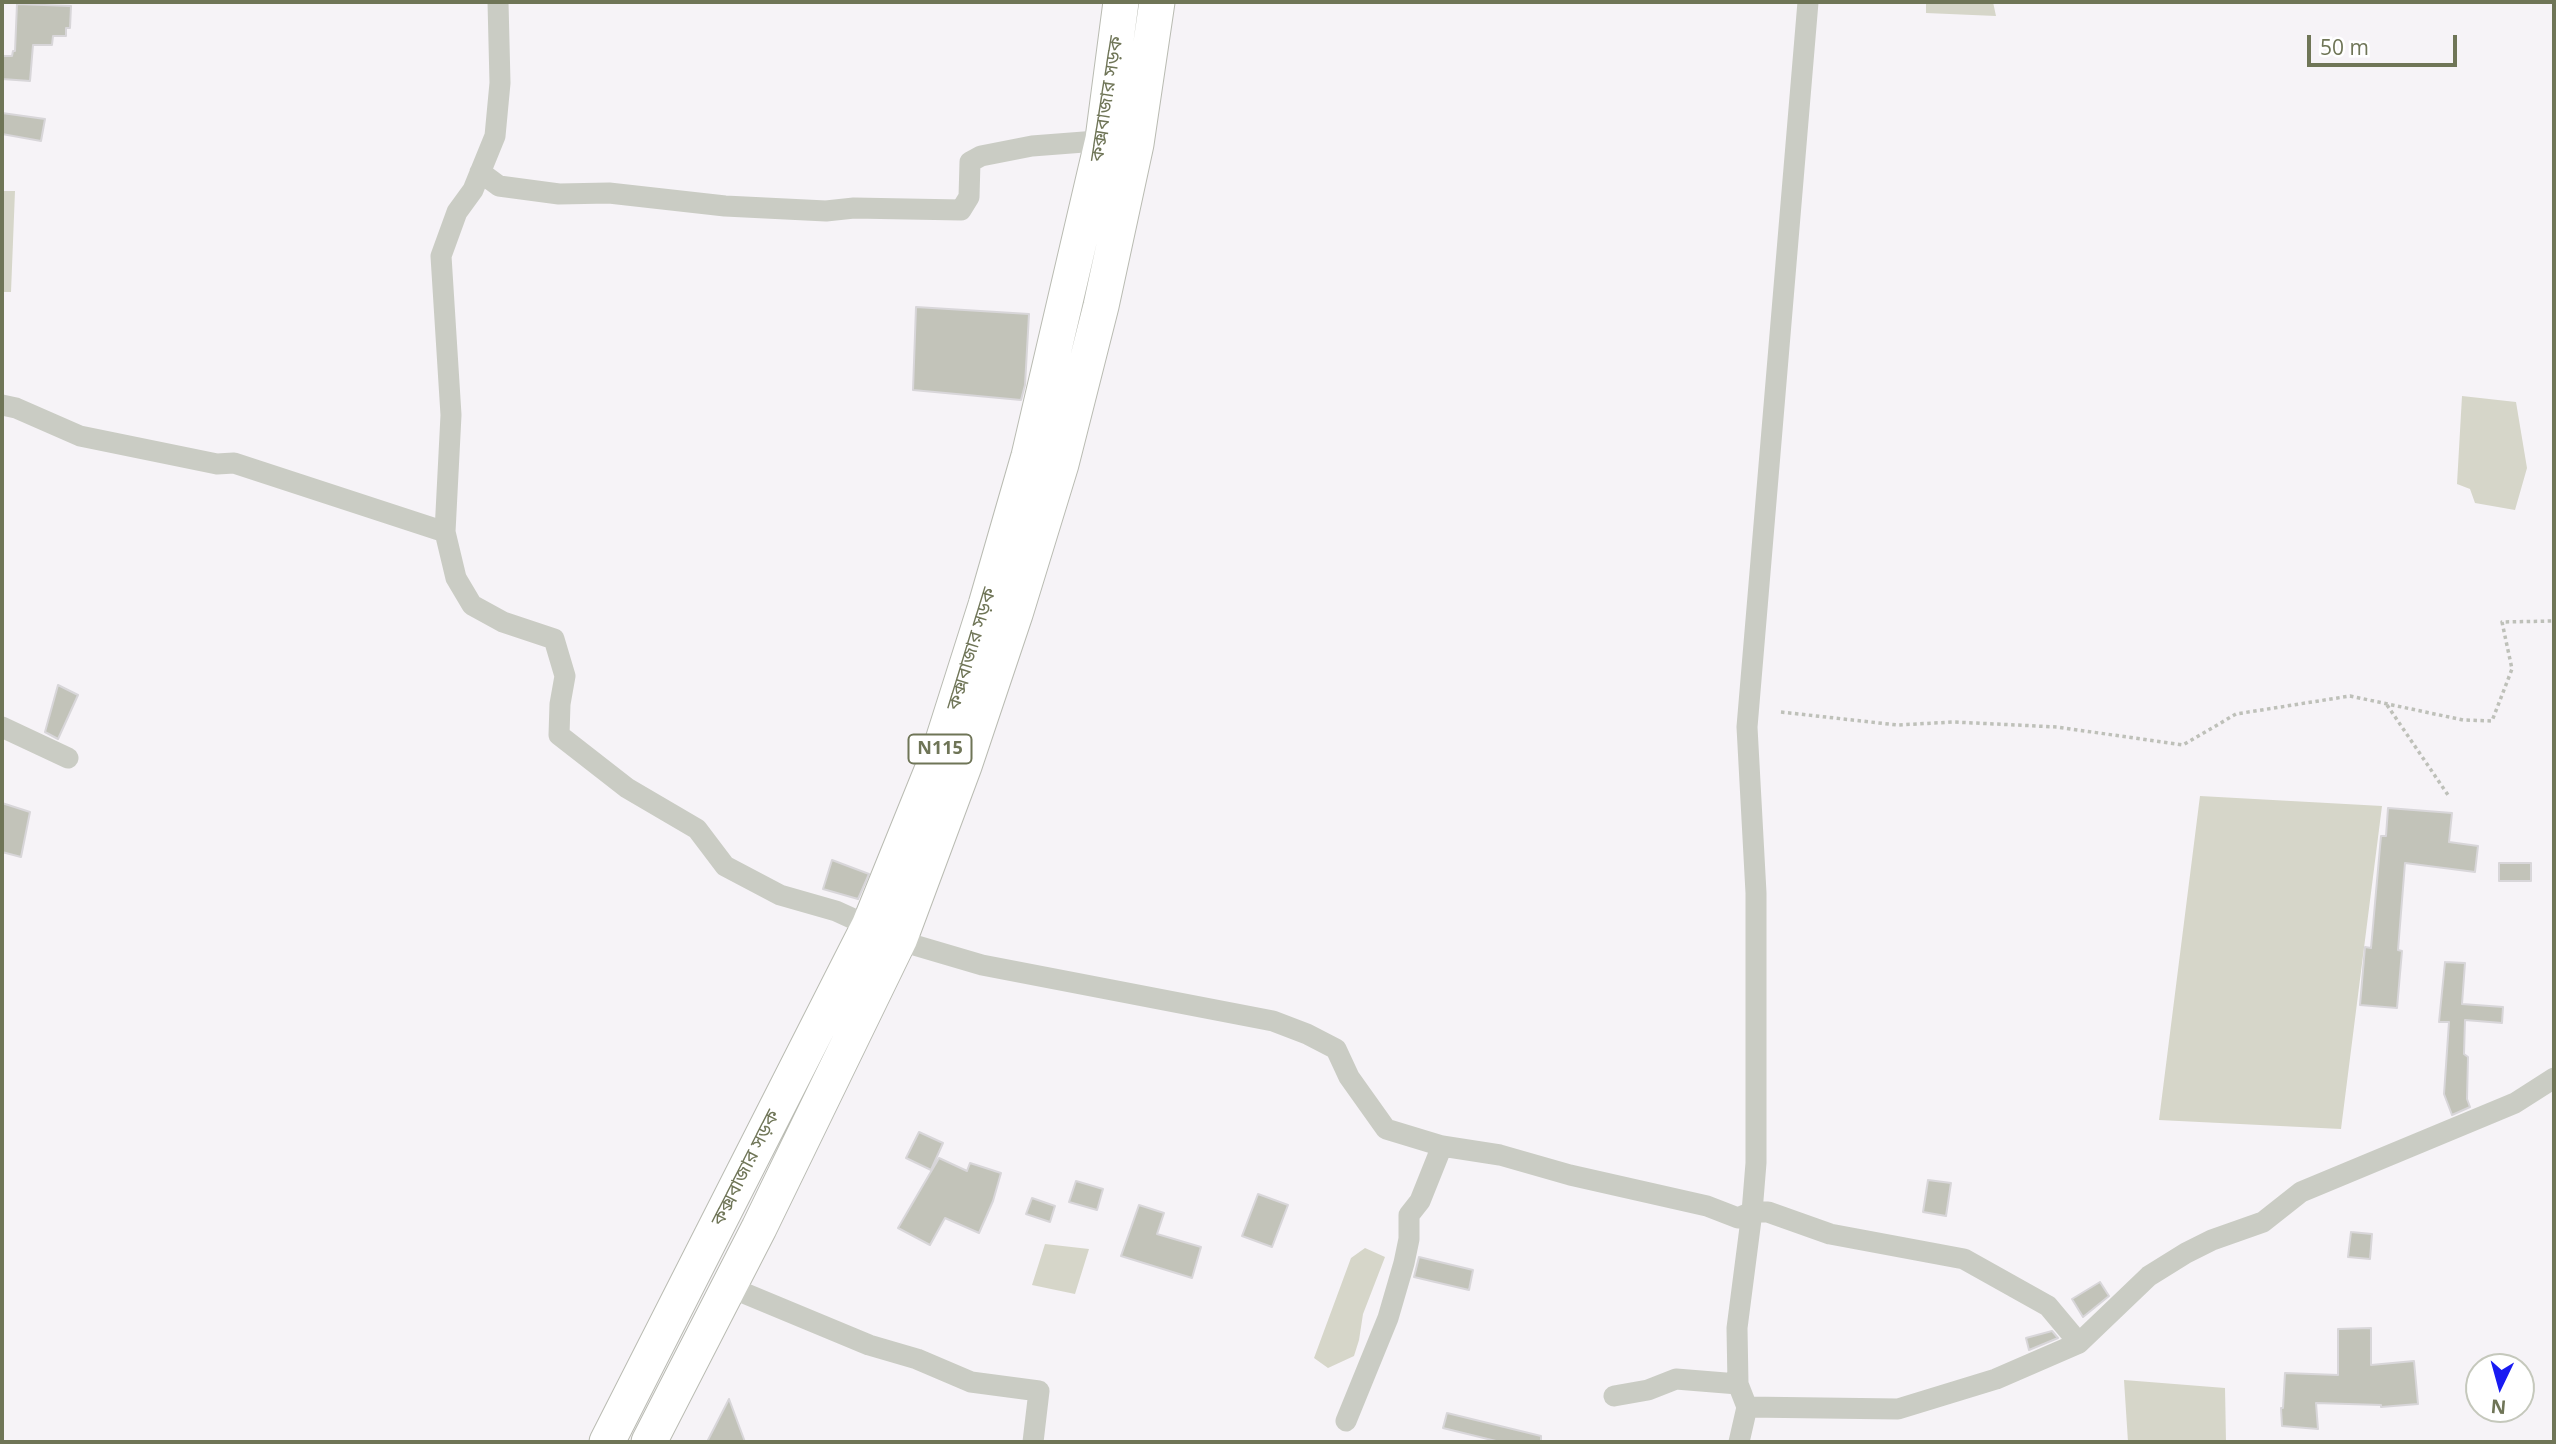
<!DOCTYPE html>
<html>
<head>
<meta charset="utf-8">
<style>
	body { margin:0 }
	#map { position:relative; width:2556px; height:1444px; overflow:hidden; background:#f6f3f7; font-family:"Open Sans",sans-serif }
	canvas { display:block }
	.frame { position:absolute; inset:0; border:4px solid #6f7557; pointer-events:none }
	.north { position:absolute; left:2465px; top:1353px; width:70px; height:70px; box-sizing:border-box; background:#fff; border:2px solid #c5c8bc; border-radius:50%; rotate:185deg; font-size:19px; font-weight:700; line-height:28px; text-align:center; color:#6f7557 }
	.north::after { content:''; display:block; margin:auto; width:24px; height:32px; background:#191bf2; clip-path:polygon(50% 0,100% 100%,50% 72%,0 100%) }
	.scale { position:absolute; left:2307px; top:35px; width:150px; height:32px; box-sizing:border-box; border:4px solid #6f7557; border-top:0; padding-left:9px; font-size:21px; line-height:24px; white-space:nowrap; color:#6f7557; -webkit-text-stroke:5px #fff; paint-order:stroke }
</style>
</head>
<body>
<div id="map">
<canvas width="2556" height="1444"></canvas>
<div class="frame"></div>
<div class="north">N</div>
<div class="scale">50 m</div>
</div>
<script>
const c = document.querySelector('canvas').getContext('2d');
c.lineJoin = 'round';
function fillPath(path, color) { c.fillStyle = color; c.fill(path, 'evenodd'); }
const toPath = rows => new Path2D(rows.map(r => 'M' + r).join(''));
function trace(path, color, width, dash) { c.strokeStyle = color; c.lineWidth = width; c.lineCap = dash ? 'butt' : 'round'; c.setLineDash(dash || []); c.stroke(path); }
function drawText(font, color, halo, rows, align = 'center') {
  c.font = font + ' "Open Sans","Noto Sans Bengali",sans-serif'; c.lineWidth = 7; c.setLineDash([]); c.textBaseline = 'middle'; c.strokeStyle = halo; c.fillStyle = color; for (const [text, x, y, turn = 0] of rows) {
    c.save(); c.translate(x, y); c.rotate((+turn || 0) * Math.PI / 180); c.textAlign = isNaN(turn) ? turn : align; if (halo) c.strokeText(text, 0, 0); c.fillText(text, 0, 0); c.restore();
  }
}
fillPath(toPath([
	[1926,2,1993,2,1996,16,1926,13],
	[2,191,15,191,11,292,2,292],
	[2462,396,2516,402,2527,468,2515,510,2475,503,2470,489,2457,484],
	[2200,796,2382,806,2341,1129,2159,1120],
	[1045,1244,1089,1249,1075,1294,1032,1285],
	[1365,1248,1385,1257,1363,1314,1359,1340,1354,1356,1328,1368,1314,1358,1351,1258],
	[2124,1380,2225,1388,2226,1442,2128,1442]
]), '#d6d6c9');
const building = toPath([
	[17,4,71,6,70,28,66,28,66,36,53,36,52,45,33,45,30,81,2,79,2,56,12,56,13,51,15,51,17,4],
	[2,113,45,119,41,141,2,134,2,113],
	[916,307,1029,314,1025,385,1021,400,913,390,916,307],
	[58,685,78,695,58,739,45,732,58,685],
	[2,803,30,812,21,857,2,852,2,803],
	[2388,808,2452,813,2449,842,2478,846,2475,872,2405,863,2398,950,2402,951,2397,1008,2360,1005,2365,947,2371,948,2381,836,2386,836,2388,808],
	[832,860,869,874,858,899,823,889,832,860],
	[2499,863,2531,863,2531,881,2499,881,2499,863],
	[2445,962,2465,963,2462,1004,2503,1007,2502,1023,2465,1020,2464,1054,2468,1057,2467,1099,2470,1107,2452,1115,2444,1094,2449,1022,2439,1022,2445,962],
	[919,1132,943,1143,931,1170,906,1158,919,1132],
	[939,1158,967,1171,970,1163,1001,1173,993,1201,979,1233,945,1218,930,1245,898,1228,939,1158],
	[1928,1180,1951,1183,1946,1216,1923,1212,1928,1180],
	[1076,1181,1103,1189,1097,1210,1069,1202,1076,1181],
	[1258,1194,1288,1205,1272,1247,1242,1236,1258,1194],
	[1032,1198,1055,1206,1050,1222,1026,1214,1032,1198],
	[1139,1205,1164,1213,1157,1234,1201,1247,1192,1278,1121,1256,1139,1205],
	[2351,1232,2372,1234,2370,1259,2348,1257,2351,1232],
	[1419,1257,1473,1270,1469,1290,1414,1277,1419,1257],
	[2100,1282,2109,1296,2083,1317,2072,1299,2100,1282],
	[2371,1328,2371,1365,2414,1361,2418,1404,2381,1407,2381,1405,2316,1403,2318,1429,2282,1426,2281,1408,2283,1408,2285,1373,2338,1375,2338,1329,2371,1328],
	[2052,1331,2058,1338,2029,1350,2026,1338,2052,1331],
	[729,1399,745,1442,707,1442,729,1399],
	[1447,1413,1541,1436,1541,1442,1500,1442,1443,1428,1447,1413]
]);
fillPath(building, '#c2c3b9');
trace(building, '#d8d6d9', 2);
const trunk = toPath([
	[607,1442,869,926,939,753,986,605,1029,456,1103,139,1121,2],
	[649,1442,759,1228,900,938,964,766,1015,614,1061,464,1101,306,1136,144,1157,2]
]);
trace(trunk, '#b9bbb2', 37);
trace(toPath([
	[2387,705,2448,795],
	[1781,712,1897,725,1954,722,2057,727,2183,745,2236,714,2350,696,2463,720,2492,721,2512,669,2502,622,2553,621]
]), '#bec0b9', 3.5, [3.5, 3.5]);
trace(toPath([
	[480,172,499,186,559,194,609,193,725,206,826,211,854,208,961,210,969,197,970,162,981,156,1032,146,1110,140],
	[2,405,16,408,80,436,217,464,234,463,445,532,456,578,472,605,503,622,554,639,565,676,560,704,559,735,627,788,697,829,725,866,780,895,836,911,869,926],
	[445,532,451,415,441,256,457,212,473,190,495,136,500,83,498,2],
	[2,727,68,758],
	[900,938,914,945,982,965,1273,1021,1307,1034,1336,1049,1349,1077,1386,1129,1442,1146,1500,1155,1570,1175,1707,1206,1738,1218,1752,1212,1768,1212,1830,1234,1964,1259,2048,1306,2079,1343],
	[727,1286,869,1345,917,1359,971,1382,1039,1391,1033,1442],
	[1614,1396,1648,1390,1676,1379,1738,1384],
	[1747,1407,1898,1409,1996,1379,2079,1343,2149,1276,2186,1253,2212,1240,2263,1222,2301,1192,2515,1103,2554,1078],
	[1346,1421,1388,1318,1404,1263,1409,1239,1409,1215,1420,1201,1442,1146],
	[1739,1442,1747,1407,1738,1384,1737,1328,1752,1212,1756,1163,1756,893,1747,727,1808,2]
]), '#caccc4', 21);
trace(trunk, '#fff', 35);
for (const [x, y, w] of [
	[940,749,63]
]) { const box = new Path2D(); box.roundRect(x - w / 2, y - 14.5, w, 29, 5); c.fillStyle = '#fff'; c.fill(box); trace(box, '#6f7557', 2); }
drawText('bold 18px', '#6f7557', null, [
	["N115",940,749]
]);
drawText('19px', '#6f7557', '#fff', [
	["কক্সবাজার সড়ক",1107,99,-81],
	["কক্সবাজার সড়ক",972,649,-73],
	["কক্সবাজার সড়ক",746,1168,-63]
]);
</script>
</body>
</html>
